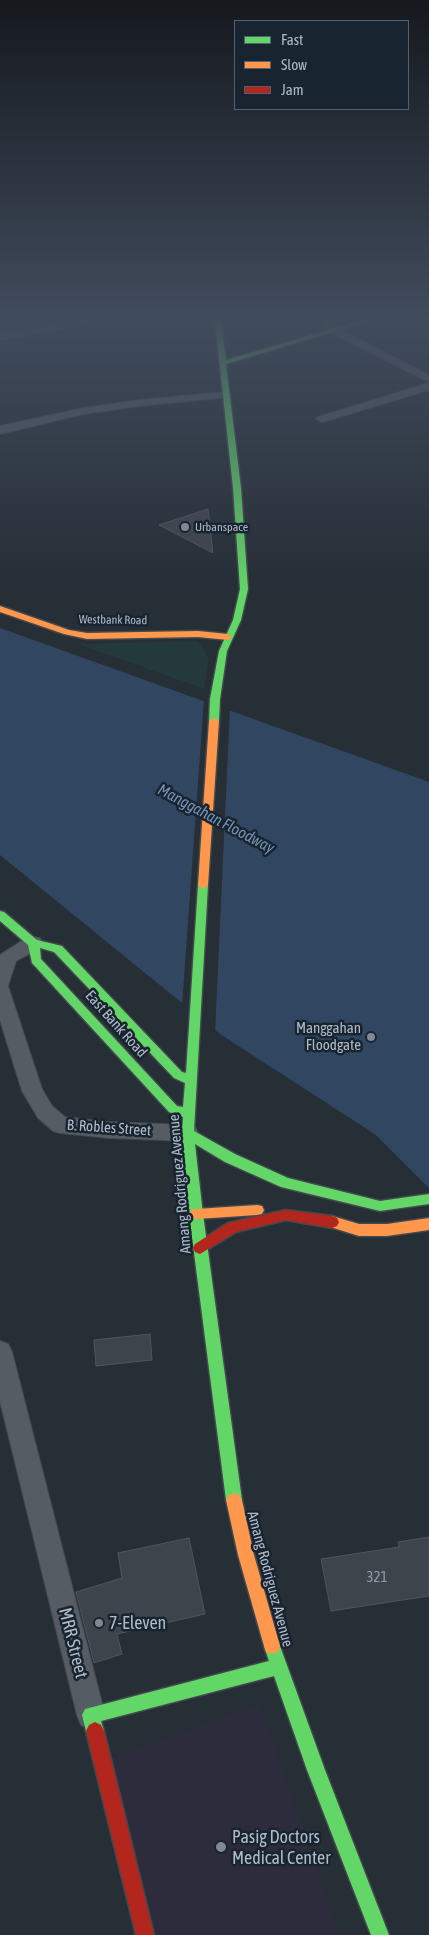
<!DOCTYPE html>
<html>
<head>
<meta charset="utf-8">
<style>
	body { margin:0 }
	#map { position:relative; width:429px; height:1935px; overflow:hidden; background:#262e36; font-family:"Asap Condensed",sans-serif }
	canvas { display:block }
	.legend { position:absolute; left:234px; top:20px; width:175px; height:90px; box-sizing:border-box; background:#192431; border:1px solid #55606d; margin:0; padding:6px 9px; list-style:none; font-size:15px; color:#afbac8 }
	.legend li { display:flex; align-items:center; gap:10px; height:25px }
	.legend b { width:25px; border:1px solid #55606d }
</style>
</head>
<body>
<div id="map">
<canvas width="429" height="1935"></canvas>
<ul class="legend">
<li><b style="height:6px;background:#63d668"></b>Fast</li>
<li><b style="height:6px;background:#ff974d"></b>Slow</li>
<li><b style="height:6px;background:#b3261e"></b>Jam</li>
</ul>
</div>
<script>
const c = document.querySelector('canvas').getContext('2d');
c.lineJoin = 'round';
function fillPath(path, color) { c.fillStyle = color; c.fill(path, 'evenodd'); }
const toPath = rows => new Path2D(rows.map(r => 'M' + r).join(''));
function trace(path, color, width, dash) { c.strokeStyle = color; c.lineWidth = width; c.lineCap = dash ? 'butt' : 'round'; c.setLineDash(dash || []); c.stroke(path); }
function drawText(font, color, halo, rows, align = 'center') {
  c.font = font + ' "Asap Condensed",sans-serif'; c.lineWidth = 5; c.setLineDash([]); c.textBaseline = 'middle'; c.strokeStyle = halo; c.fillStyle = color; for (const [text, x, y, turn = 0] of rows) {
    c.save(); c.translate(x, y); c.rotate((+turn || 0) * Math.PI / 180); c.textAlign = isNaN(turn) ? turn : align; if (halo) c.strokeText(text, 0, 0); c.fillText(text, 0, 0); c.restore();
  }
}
fillPath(toPath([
	[260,1704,340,1935,156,1935,107,1759]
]), '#2d2c3c');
fillPath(toPath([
	[197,641,202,646,209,660,204,689,78,644]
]), '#23393c');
fillPath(toPath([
	[0,628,429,782,429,1188,376,1135,220,1034,0,855]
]), '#314761');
fillPath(toPath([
	[204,699,230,708,215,1033,182,1006]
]), '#262e36');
const building = toPath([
	[208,509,213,553,159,525,208,509],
	[150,1334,152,1360,96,1366,94,1340,150,1334],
	[429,1537,429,1596,331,1611,321,1559,399,1547,398,1542,429,1537],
	[189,1538,205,1614,117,1634,122,1654,94,1663,76,1592,122,1578,118,1553,189,1538]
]);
fillPath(building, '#3e444c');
trace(building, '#4e555e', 1);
const street = toPath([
	[69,321,92,321,87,324,0,340,0,334,69,321],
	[323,321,333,321,339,329,429,375,429,382,331,333,323,321],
	[429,383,429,390,326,421,322,422,316,419,318,417,429,383],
	[225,392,231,395,229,397,139,406,84,414,0,434,0,426,84,408,139,400,225,392],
	[33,937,40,938,42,943,40,948,16,961,8,986,42,1089,52,1106,65,1117,109,1122,188,1125,195,1127,198,1133,195,1139,188,1141,109,1138,60,1133,53,1131,38,1118,22,1091,0,1020,0,955,26,938,33,937],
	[0,1341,8,1344,12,1352,105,1715,101,1725,91,1729,81,1725,77,1715,0,1401,0,1341]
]);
const fast = toPath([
	[215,321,221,321,226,360,359,321,369,321,226,364,241,488,248,589,241,620,227,651,220,699,219,721,214,724,209,721,210,699,219,651,233,620,240,589,233,488,215,321],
	[203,881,208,885,194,1131,235,1154,288,1178,380,1201,429,1194,429,1204,380,1211,281,1187,225,1162,195,1144,203,1214,242,1500,239,1505,234,1507,229,1505,226,1500,189,1214,182,1133,183,1117,169,1112,32,963,28,945,0,921,0,911,4,912,37,940,62,946,182,1072,186,1073,198,885,203,881],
	[40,948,54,952,174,1078,185,1083,183,1107,177,1106,41,959,40,948],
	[272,1638,278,1640,280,1646,325,1770,389,1935,371,1935,307,1770,274,1676,101,1721,104,1731,101,1737,95,1740,89,1737,86,1731,82,1715,85,1709,269,1661,264,1646,266,1640,272,1638]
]);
const slow = toPath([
	[0,606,69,630,87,633,198,631,228,634,232,637,228,640,198,637,87,639,64,634,0,612,0,606],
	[214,718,219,721,208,885,203,889,198,885,209,721,214,718],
	[257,1205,262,1206,264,1210,262,1214,257,1215,196,1219,191,1218,189,1214,191,1210,196,1209,257,1205],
	[332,1216,359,1224,387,1224,429,1218,429,1230,387,1236,359,1236,327,1226,325,1222,327,1218,332,1216],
	[234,1493,239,1495,242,1500,254,1555,280,1646,278,1652,272,1654,266,1652,264,1646,238,1555,226,1500,229,1495,234,1493]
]);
const jam = toPath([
	[286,1210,332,1216,337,1218,339,1222,337,1226,332,1228,286,1220,236,1232,200,1254,195,1252,193,1248,195,1244,228,1223,286,1210],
	[95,1722,101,1725,104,1731,154,1935,136,1935,86,1731,89,1725,95,1722]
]);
trace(street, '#43484e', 2);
trace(fast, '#43484e', 3);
trace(slow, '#43484e', 3);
trace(jam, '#43484e', 3);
fillPath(street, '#565c64');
fillPath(fast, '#63d668');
fillPath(slow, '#ff974d');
fillPath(jam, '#b3261e');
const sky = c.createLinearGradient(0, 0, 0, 592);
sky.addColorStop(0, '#15191e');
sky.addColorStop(0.54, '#414c5d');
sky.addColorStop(1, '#414c5d00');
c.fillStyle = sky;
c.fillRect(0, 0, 429, 592);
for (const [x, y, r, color] of [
	[185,527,5,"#7f8995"],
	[371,1037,5,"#7f8995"],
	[99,1623,5,"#7f8995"],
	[221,1847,6,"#7f8995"]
]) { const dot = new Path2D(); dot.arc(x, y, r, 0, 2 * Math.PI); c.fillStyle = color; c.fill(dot); trace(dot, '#192431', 2); }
drawText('12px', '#afbac8', '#192431', [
	["Urbanspace",195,527]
], 'left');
drawText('12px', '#afbac8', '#192431', [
	["Westbank Road",113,620,1]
]);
drawText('15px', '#afbac8', '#192431', [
	["East Bank Road",116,1024,48],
	["B. Robles Street",109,1128,4],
	["Amang Rodriguez Avenue",180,1184,-95],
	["Amang Rodriguez Avenue",270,1579,75]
]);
drawText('15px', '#afbac8', '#192431', [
	["Manggahan",361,1028],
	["Floodgate",361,1045]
], 'right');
drawText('15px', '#939ca9', null, [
	["321",377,1577]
]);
drawText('italic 16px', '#7492b2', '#192431', [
	["Manggahan Floodway",216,819,28]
]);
drawText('18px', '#afbac8', '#192431', [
	["7-Eleven",109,1623],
	["Pasig Doctors",232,1837],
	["Medical Center",232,1858]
], 'left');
drawText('18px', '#afbac8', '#192431', [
	["MRR Street",73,1643,76]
]);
</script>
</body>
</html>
